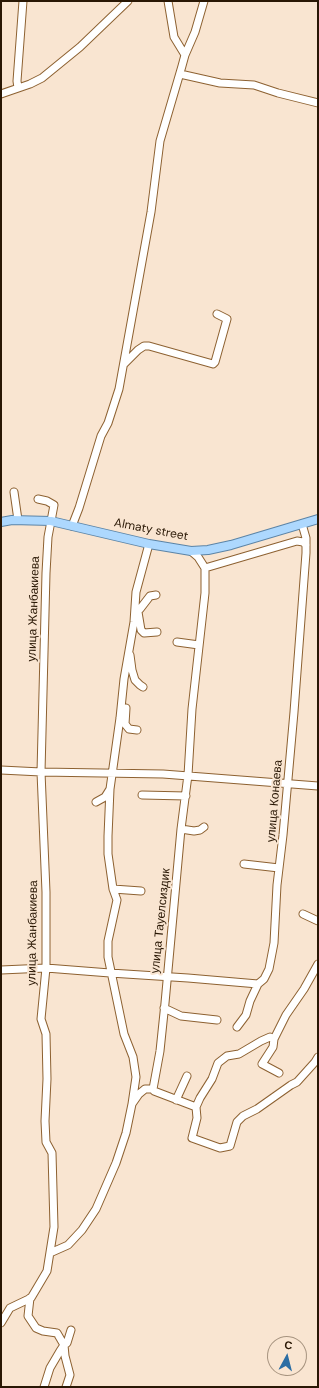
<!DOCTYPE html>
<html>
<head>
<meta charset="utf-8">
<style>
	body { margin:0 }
	#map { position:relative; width:319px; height:1388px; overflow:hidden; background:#f9e5d1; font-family:"DM Sans",sans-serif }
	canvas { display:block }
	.frame { position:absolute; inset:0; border:2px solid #291704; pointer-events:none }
	.north { position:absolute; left:267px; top:1336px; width:40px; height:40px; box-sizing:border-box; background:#f9e5d1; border:1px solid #a6937f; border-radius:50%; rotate:7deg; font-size:11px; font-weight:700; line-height:16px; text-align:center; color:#291704 }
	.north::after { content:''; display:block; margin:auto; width:14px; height:18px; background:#2c6ea4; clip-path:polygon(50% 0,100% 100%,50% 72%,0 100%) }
</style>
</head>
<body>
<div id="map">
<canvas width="319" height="1388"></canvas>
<div class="frame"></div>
<div class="north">С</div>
</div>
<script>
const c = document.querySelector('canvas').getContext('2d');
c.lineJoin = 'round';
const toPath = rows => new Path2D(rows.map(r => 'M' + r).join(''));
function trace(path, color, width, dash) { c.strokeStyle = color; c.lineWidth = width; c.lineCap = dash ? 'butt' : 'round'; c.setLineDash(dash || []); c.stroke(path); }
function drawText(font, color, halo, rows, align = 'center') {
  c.font = font + ' "DM Sans",sans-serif'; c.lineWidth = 4; c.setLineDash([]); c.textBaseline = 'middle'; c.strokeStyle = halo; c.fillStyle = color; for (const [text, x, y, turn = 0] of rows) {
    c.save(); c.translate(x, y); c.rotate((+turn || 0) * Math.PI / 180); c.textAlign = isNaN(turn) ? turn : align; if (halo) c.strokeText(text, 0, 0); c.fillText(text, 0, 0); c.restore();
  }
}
const minor = toPath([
	[185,55,195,32,204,1],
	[180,74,220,83,254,85,278,93,318,103],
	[18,88,17,81,23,1],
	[1,94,30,84,42,78,80,47,128,1],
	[124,364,138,350,144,346,149,346,213,364,215,362,227,319,217,314],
	[14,492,18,520],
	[72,526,79,508,101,436,108,423,119,389,151,212,160,141,182,66,185,55,174,37,168,1],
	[191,551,198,557,205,568,205,593,192,709,188,775,181,829,165,1003,160,1051,153,1089,154,1091,196,1107,200,1098,212,1079,218,1063,227,1056,239,1054,261,1041,270,1037,274,1039,273,1047,262,1064,279,1073],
	[205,568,297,541,303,542,306,545],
	[156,595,150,596,140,609,136,611,138,612,141,630,144,633,157,632],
	[177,642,199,645],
	[130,655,132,670,135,680,140,685,143,687],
	[126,708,125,724,129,729,137,730],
	[1,770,41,772,163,774,318,786],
	[110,789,108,836,108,854,113,889,117,900,108,941,108,957,124,1034,133,1057,136,1077,132,1104],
	[142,795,186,796],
	[96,802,105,797,110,789,120,718,124,679,134,622,136,592,149,544],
	[181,829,194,831,200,830,204,827],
	[244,864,279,868],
	[113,889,141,891],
	[303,914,318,921],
	[1,970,46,968,110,973,188,978,258,984,264,979,269,969,274,943,277,885,283,835,294,712,306,553,306,538,302,524],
	[164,1008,181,1016,217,1020],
	[237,1027,246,1015,250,1001,258,984],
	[274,1039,286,1015,304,989,318,964],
	[176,1100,187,1076],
	[196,1107,197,1118,192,1138,220,1148,230,1146,237,1122,243,1116,257,1109,291,1085,297,1082,315,1062,318,1057],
	[50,1253,68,1245,82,1230,96,1209,116,1163,126,1133,132,1104,139,1094,145,1089,153,1089],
	[30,1298,28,1316,36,1328,43,1331,57,1333,64,1345,65,1356,70,1375,66,1387],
	[1,1323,10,1308,31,1298,47,1271,54,1227,52,1153,46,1142,45,1121,47,1079,46,1034,41,1019,46,968,46,892,41,772,46,573,48,537,54,505,47,501,38,499],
	[44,1387,50,1368,60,1351,64,1345,67,1343,71,1330]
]);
const major = toPath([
	[1,522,12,520,51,521,149,544,191,551,208,550,231,545,318,519]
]);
trace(minor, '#8d6131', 9);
trace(major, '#5c84a6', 10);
trace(minor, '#fff', 7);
trace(major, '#add8fe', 8);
drawText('12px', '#291704', '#f9e5d1', [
	["Almaty street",151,530,11],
	["улица Жанбакиева",34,609,-88],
	["улица Конаева",275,801,-85],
	["улица Тауелсиздик",161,921,-84],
	["улица Жанбакиева",33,933,-89]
]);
</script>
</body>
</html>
